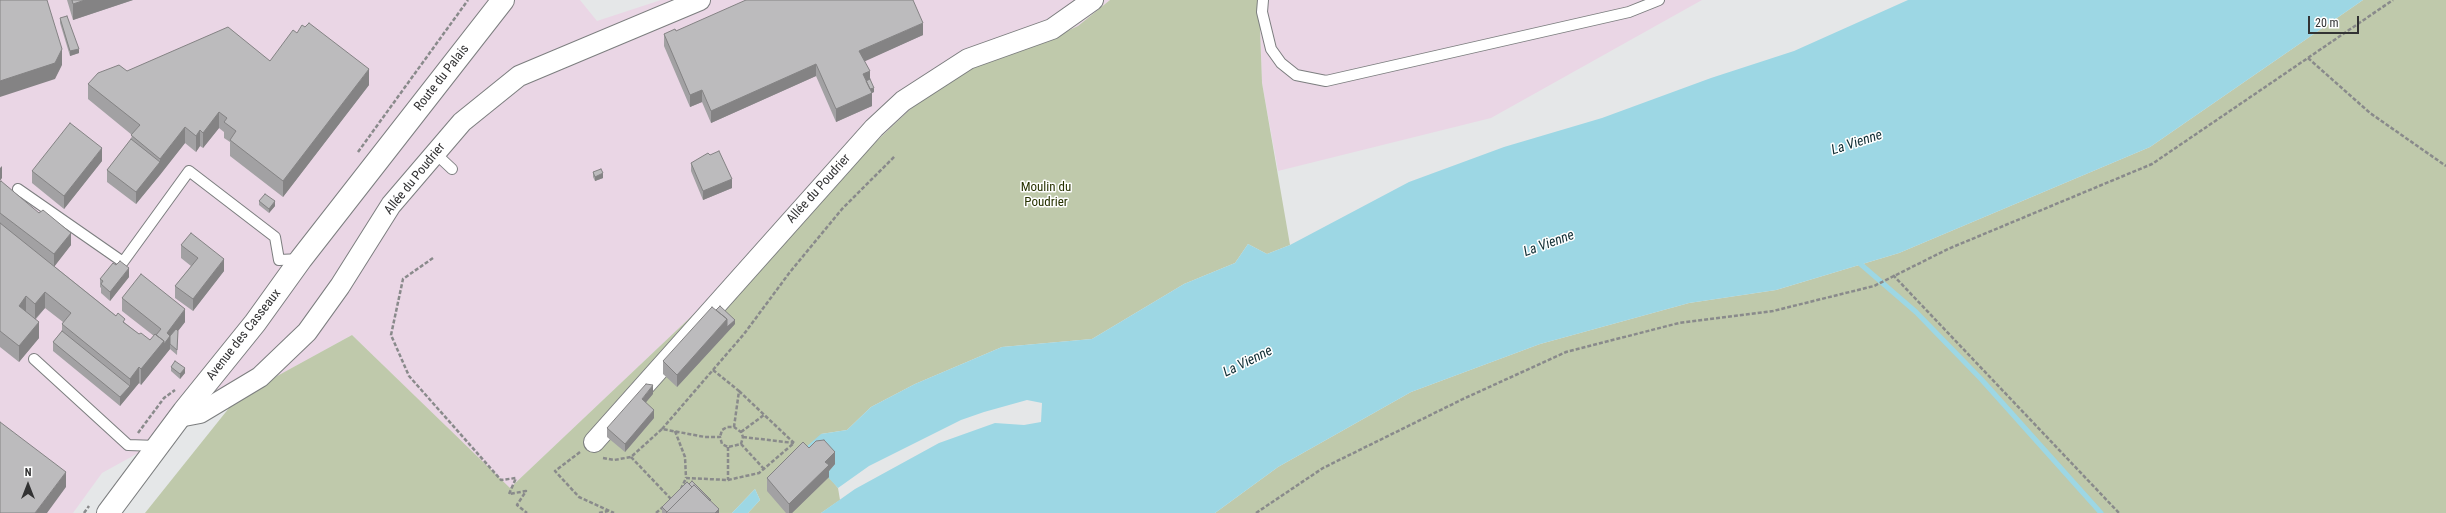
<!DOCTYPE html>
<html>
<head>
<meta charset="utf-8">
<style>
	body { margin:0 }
	#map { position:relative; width:2446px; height:513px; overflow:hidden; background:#e5e7e8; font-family:"Roboto Condensed",sans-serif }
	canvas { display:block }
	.north { position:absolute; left:8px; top:465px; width:40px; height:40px; -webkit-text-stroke:3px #fff; paint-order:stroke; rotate:0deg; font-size:11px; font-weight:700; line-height:16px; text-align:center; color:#323233 }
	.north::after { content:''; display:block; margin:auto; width:14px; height:18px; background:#323233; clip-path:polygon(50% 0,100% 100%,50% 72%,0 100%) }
	.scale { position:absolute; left:2308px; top:16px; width:51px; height:18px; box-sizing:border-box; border:2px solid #323233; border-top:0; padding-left:5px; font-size:12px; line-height:14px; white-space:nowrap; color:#323233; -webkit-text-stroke:3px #fff; paint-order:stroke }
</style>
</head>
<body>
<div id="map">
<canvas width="2446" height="513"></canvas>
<div class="north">N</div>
<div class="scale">20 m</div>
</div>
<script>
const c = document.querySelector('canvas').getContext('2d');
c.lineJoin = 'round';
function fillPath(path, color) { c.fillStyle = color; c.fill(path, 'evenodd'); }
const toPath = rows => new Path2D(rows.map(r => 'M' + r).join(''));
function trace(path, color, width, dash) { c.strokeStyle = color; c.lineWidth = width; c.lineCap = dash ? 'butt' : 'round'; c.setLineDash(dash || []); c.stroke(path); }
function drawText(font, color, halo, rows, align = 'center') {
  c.font = font + ' "Roboto Condensed",sans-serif'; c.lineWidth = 3; c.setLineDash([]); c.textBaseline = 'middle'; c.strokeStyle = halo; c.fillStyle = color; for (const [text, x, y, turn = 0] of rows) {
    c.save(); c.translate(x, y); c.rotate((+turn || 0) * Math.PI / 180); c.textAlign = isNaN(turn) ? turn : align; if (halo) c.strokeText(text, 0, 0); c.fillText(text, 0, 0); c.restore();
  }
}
fillPath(toPath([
	[0,0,580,0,597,21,661,0,1110,0,1078,26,921,99,509,489,352,335,102,473,73,513,0,513],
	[1259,0,1702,0,1491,118,1278,171,1262,83]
]), '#ead6e5');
fillPath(toPath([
	[1110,0,1259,0,1262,83,1290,245,1267,254,1248,244,1235,263,1184,284,1092,339,1002,347,915,384,871,407,847,430,821,434,835,464,829,477,838,488,840,500,821,513,748,513,760,500,755,489,732,513,145,513,237,398,352,335,510,488,921,99,977,63,1044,42,1078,26],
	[2363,0,2446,0,2446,513,1215,513,1278,467,1411,392,1540,344,1689,303,1776,290,1899,253,2150,147]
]), '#bfc9ab');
fillPath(toPath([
	[1908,0,2363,0,2150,147,1899,253,1776,290,1689,303,1540,344,1411,392,1278,467,1215,513,821,513,855,489,939,443,995,423,1024,425,1041,422,1042,403,1027,400,984,412,961,420,869,466,838,488,825,474,816,453,806,447,821,434,847,430,871,407,915,384,1002,347,1092,339,1184,284,1235,263,1248,244,1267,254,1290,245,1409,182,1504,147,1602,118,1711,78,1794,51],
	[755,489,760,500,748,513,732,513]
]), '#9dd7e4');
trace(toPath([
	[1857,261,1916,312,1981,379,2101,513]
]), '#9dd7e4', 5);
const lane = toPath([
	[1263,0,1262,12,1271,49,1281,63,1296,75,1326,81,1629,12,1659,0],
	[435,153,452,169],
	[18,189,123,262,189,171,275,237,279,260,301,259],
	[34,359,128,445,157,446]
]);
const street = toPath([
	[179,417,200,413,260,377,307,332,340,286,391,205,462,122,519,76,700,0],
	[594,442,874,128,903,101,968,59,1052,29,1093,0]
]);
const secondary = toPath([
	[108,513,184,411,255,323,301,259,503,0]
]);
trace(lane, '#7c7e7f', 12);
trace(street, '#7c7e7f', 22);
trace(secondary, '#7c7e7f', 24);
trace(toPath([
	[2308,58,2370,113,2446,166],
	[358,152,468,0],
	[433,258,403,279,391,335,409,376,501,480,516,478,509,494,526,491,517,505,527,513],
	[1893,275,2119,513],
	[713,370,739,391,734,427],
	[739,391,794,443],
	[662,429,744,334,790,272,842,209,895,156],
	[675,431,685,457,686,478],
	[741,432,764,415],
	[138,433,164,398,175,390],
	[743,437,794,443],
	[741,444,764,469],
	[728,447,728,480],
	[580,452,555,471,579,497,614,513],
	[631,457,671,499],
	[603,458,614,460,631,457,662,429,705,437,720,437,722,444,728,447,741,444,743,437,741,432,734,427,727,427,722,430,720,437],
	[681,489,686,478,728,480,759,473,794,443],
	[84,513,89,506],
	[599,513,608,511],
	[656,513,663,507],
	[1256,513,1323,468,1463,399,1566,352,1679,323,1773,311,1874,286,1948,249,2152,164,2393,0]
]), '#898a8b', 2.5, [4, 2]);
trace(lane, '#fff', 10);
trace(street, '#fff', 20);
trace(secondary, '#fff', 22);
fillPath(toPath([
	[67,0,133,0,73,20],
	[60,18,79,53,70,56,60,23],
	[676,31,923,35,864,61,874,92,872,93,872,106,836,122,816,76,711,123,702,102,690,107,664,46,664,34],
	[270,61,369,85,283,197,230,156,230,142,224,138,224,132,219,128,203,148,200,146,196,152,185,143,136,204,107,182,107,170,131,139,132,135,88,99,88,84,127,71],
	[710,155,732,188,703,200,691,171,691,163],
	[102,161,64,209,32,183,32,171],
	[593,172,603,178,595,181,593,177],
	[0,182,71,245,54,266,139,334,150,340,154,336,122,311,122,298,185,322,178,331,177,355,170,349,141,385,139,383,120,406,53,351,53,342,62,331,62,324,63,322,45,308,36,319,39,338,19,362,0,347],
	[259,201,275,206,269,213,259,205],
	[181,245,224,271,193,311,175,298,175,286,191,266,181,258],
	[129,277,110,301,101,293,101,288,100,287,100,279],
	[735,324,677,387,663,374,663,361],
	[171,367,185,373,180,379,171,371],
	[653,394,646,402,654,418,625,452,607,437,607,428],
	[809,448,835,464,829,471,829,477,792,513,786,513,767,491,767,478],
	[689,484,711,502,719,513,662,513,662,507]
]), '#a2a1a3');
fillPath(toPath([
	[85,0,133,0,73,20,73,4],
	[923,23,923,35,859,64,859,51],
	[62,49,62,65,55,79,0,97,0,81],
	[79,49,79,53,70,56,70,51],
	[816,64,816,76,711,123,711,111],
	[369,69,369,85,283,197,283,181],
	[870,71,870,84,863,82,863,74],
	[874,88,874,92,867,95,867,91],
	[702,90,702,102,690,107,690,95],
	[872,93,872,106,836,122,836,109],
	[219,112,219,128,203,148,203,133],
	[185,127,185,143,160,175,160,159],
	[200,130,200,146,196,152,196,136],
	[102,148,102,161,64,209,64,196],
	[160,162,160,175,136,204,136,192],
	[2,166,2,178,0,181,0,168],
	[603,173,603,178,595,181,595,177],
	[732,179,732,188,703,200,703,191],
	[275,201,275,206,269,213,269,209],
	[71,233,71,245,54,267,54,254],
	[224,259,224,271,193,311,193,299],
	[129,268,129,277,110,301,110,292],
	[45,292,45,308,35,319,35,304],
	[26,296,26,312,19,306],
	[185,309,185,322,178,331,177,355,178,331,170,341,170,349,141,385,141,369,167,333],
	[727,319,735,320,735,324,677,387,677,375],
	[39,322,39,338,19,362,19,346],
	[139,367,139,383,120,406,120,397,130,386,130,379],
	[185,368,185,373,180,379,180,374],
	[653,385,653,394,642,407,642,399],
	[654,410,654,418,625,452,625,444],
	[835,452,835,464,829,471,829,477,792,513,789,513,789,504,825,462],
	[66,472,66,487,47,513,35,513],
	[719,509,719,513,715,513]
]), '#848384');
const building = toPath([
	[0,0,47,0,62,49,55,63,0,81,0,0],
	[72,0,85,0,73,4,72,0],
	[746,0,913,0,923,23,859,51,870,71,863,74,872,93,836,109,816,64,711,111,702,90,690,95,664,34,675,29,676,31,746,0],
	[67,16,79,49,70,51,60,18,67,16],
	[309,23,369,69,283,181,230,140,236,131,224,122,227,118,219,112,203,133,200,130,196,136,185,127,160,159,131,135,140,125,88,84,98,73,119,65,127,71,228,27,270,61,293,30,297,33,302,25,305,27,309,23],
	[870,79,874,88,870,89,866,81,870,79],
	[70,123,102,148,64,196,32,171,70,123],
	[131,139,160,162,136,192,107,170,131,139],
	[719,151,732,179,703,191,691,163,708,153,710,155,719,151],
	[601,169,603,173,595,177,593,172,601,169],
	[1,181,39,213,43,210,71,233,54,254,0,213,0,182,1,181],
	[265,194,275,201,269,209,259,201,265,194],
	[0,223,116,316,118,313,125,319,123,322,139,334,141,333,150,340,155,334,164,341,141,369,139,367,130,379,62,324,71,313,45,292,35,304,26,296,19,306,39,322,19,346,0,331,0,223],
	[191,233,224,259,193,299,175,286,198,258,181,245,191,233],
	[120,261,129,268,110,292,101,284,103,281,100,279,113,263,116,265,120,261],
	[141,274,185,309,167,333,170,336,164,344,164,341,156,335,161,329,122,298,141,274],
	[720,306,735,320,727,327,727,319,716,310,720,306],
	[712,307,727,319,677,375,663,361,712,307],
	[176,329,178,331,177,350,170,344,170,336,176,329],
	[62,331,130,386,120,397,53,342,62,331],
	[175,361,185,368,180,374,171,367,175,361],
	[646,384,653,385,642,399,654,410,625,444,607,428,646,384],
	[0,422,66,472,35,513,0,513,0,422],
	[824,440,835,452,825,462,829,465,789,504,767,478,803,442,809,448,816,441,824,440],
	[692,481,711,500,710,501,694,485,692,487,689,484,692,481],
	[687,482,692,487,667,512,662,507,687,482],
	[694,485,719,509,715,513,666,513,694,485]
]);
fillPath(building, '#bcbbbd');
trace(building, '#848384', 1);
drawText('13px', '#323233', '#fff', [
	["Route du Palais",442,78,-52],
	["Allée du Poudrier",415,179,-51],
	["Allée du Poudrier",819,189,-48],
	["Avenue des Casseaux",244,335,-52]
]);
drawText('13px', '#273200', '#fff', [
	["Moulin du",1046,188],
	["Poudrier",1046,203]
]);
drawText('italic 14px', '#102e34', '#fff', [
	["La Vienne",1857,143,-18],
	["La Vienne",1549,244,-20],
	["La Vienne",1248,362,-26]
]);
</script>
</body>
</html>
